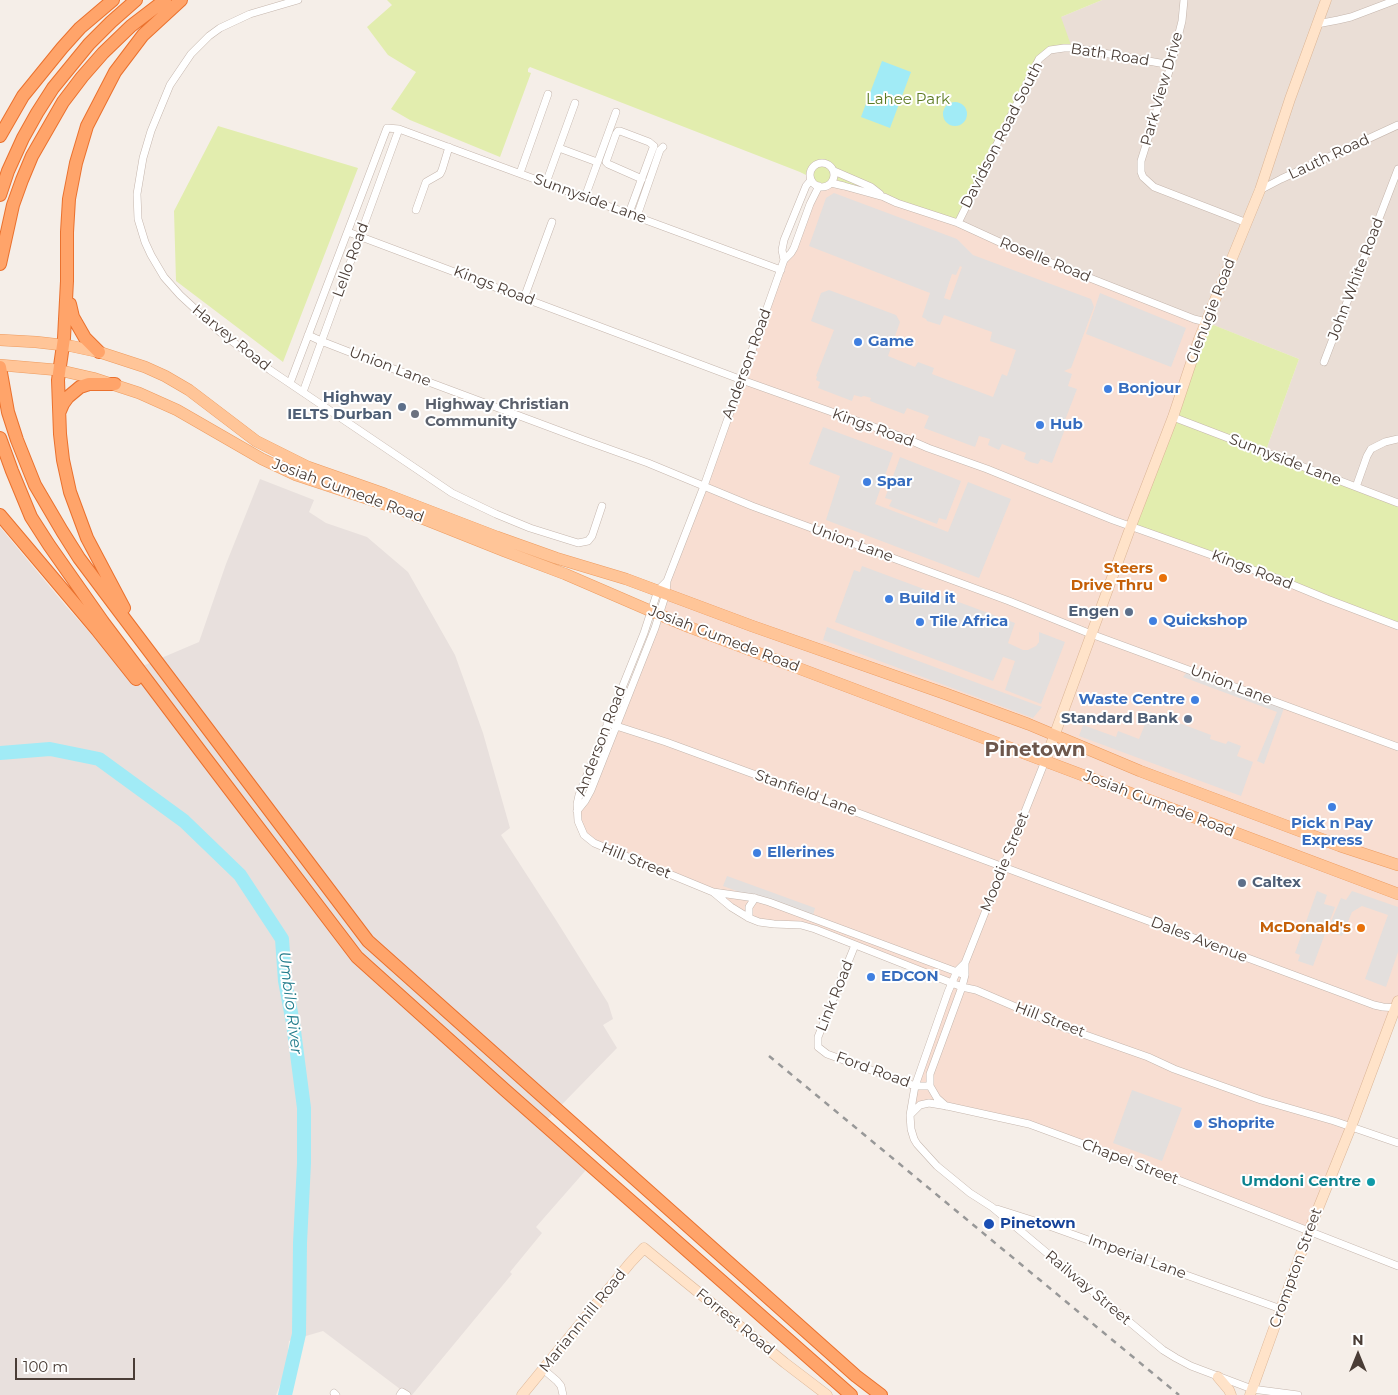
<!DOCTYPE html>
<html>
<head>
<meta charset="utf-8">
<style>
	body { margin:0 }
	#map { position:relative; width:1398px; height:1395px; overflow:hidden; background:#f5eee8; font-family:Montserrat,sans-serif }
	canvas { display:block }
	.north { position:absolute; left:1333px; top:1330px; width:50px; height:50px; -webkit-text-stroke:4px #fff; paint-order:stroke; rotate:0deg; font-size:14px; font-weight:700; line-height:20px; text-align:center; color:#4a3d36 }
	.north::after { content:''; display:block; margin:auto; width:18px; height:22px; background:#4a3d36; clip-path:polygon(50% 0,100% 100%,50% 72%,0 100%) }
	.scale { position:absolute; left:15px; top:1358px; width:120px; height:22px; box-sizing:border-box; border:2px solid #4a3d36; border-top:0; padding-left:6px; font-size:15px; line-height:18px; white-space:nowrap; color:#4a3d36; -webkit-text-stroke:4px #fff; paint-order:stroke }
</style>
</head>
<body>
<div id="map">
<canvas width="1398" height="1395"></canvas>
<div class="north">N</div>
<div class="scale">100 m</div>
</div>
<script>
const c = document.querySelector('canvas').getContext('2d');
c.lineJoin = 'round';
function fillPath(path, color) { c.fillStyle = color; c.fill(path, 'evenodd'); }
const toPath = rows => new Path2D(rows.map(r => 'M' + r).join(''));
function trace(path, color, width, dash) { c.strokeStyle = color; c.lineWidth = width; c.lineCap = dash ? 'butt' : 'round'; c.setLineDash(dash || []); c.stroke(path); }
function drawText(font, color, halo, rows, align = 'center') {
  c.font = font + ' Montserrat,sans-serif'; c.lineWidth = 4; c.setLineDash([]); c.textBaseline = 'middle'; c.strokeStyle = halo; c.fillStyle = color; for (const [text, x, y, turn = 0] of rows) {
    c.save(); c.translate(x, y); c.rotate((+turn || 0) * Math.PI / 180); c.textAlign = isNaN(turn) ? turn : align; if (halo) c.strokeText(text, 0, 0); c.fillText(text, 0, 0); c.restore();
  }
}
fillPath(toPath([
	[1102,0,1398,0,1398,503,1265,453,1299,359,958,224,1061,17]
]), '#eaded6');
fillPath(toPath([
	[834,179,958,224,1206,322,1184,381,1398,626,1398,1000,1309,1231,1029,1124,946,1105,916,1107,911,1104,952,983,801,924,759,922,713,891,588,839,577,812,585,802,655,629,668,581,785,260,819,187,833,182]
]), '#f8ded2');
fillPath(toPath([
	[260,479,314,500,309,512,326,523,367,537,408,572,455,655,483,733,510,828,501,835,556,920,608,1003,613,1019,603,1025,617,1048,539,1128,586,1170,536,1227,542,1233,510,1272,512,1274,412,1395,408,1395,323,1331,289,1341,286,1370,276,1395,0,1395,0,527,66,606,126,673,199,642,226,564]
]), '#e8e0dd');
fillPath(toPath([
	[387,0,1102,0,1061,17,1072,48,1057,49,1040,59,958,224,834,179,829,185,824,187,819,187,812,182,810,177,800,172,530,67,528,69,528,72,531,73,500,157,410,120,391,109,416,72,388,55,367,27,392,5],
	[218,126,358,168,283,362,176,281,174,211],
	[1206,322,1299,359,1265,453,1398,503,1398,626,1131,526]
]), '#e2edae');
fillPath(toPath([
	[834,193,957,239,973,255,1091,299,1094,307,1071,368,1064,371,1072,374,1068,386,1077,389,1062,428,1065,429,1052,463,1041,459,1038,464,1030,462,1024,459,1026,453,1002,444,999,450,988,445,990,439,979,436,975,447,924,428,929,416,907,408,904,414,870,401,871,398,864,396,861,397,854,395,852,401,818,388,820,382,816,380,817,377,816,376,834,330,811,321,821,293,829,290,896,315,900,322,888,356,915,367,918,362,934,368,932,374,993,397,1002,374,1007,376,1016,350,990,341,992,332,944,315,940,325,927,321,926,319,922,317,930,293,809,246,826,198],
	[960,266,962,267,950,300,944,298,952,274,956,275],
	[1100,293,1186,328,1171,367,1086,334],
	[823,427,893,453,875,504,948,532,968,482,1011,499,979,578,826,520,840,476,809,464],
	[900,457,961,481,946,520,939,518,937,524,889,506,892,500,885,498],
	[862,566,1015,623,1008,643,1023,650,1028,650,1036,646,1039,642,1039,632,1065,642,1041,704,1005,690,1015,661,1003,657,993,681,835,622,854,570,860,572],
	[827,627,1042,707,1033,718,823,640],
	[1187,672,1284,708,1264,764,1257,761,1277,712,1183,677],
	[1150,712,1211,735,1210,739,1226,744,1228,741,1241,746,1237,756,1253,762,1241,796,1079,736,1083,725,1116,737,1118,731,1139,739],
	[727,876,815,908,812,919,723,886],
	[1317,891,1327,895,1324,904,1335,907,1313,966,1298,961,1300,955,1295,953],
	[1352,891,1398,907,1398,952,1386,987,1365,979,1388,915,1362,906,1352,912,1342,936,1327,931,1341,898,1346,900],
	[1132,1090,1182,1108,1162,1161,1113,1143]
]), '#e3dfdd');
fillPath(toPath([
	[882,61,911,72,890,128,861,117],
	'943 114a12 12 0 1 1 24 0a12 12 0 1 1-24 0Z'
]), '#a1ebf6');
trace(toPath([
	[0,753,50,749,99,759,184,821,240,875,282,939,285,981,293,1023,304,1108,304,1163,300,1243,299,1334,285,1395]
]), '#a1ebf6', 14);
const street = toPath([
	[298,0,250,14,220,28,209,36,191,54,170,85,151,131,143,158,137,194,138,219,145,242,151,255,164,277,180,295,220,332,270,370,452,493,496,514,530,528,578,543,588,541,592,536,602,506],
	[1184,0,1182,21,1171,65,1141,161,1141,172,1143,177,1154,187,1247,223],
	[1317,24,1338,20,1351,17,1396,0],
	[559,148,597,162],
	'810 175a12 12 0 1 1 24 0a12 12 0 1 1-24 0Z',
	[834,171,871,187,880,194],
	[520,173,548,94],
	[546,183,575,103],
	[831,183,844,186,884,197,897,203,958,223,1006,245,1194,319,1206,322],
	[1260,190,1281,179,1398,125],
	[585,197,616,112],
	[416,210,426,182,440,174,442,170,449,147],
	[629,213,653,148,654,146,649,142,620,131,618,131,616,134,606,162,608,164,642,179],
	[637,216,660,150,663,147],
	[958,223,1039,59,1050,50,1064,48,1075,48,1171,65],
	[348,232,742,380,905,438,928,448,987,469,1113,520,1276,578,1327,599,1398,626],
	[784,260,782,250,784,240,806,186,811,180],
	[524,298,552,222],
	[308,335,321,341,375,362,584,440,648,463,752,506,1009,601,1091,634,1398,747],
	[1324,362,1398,169],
	[290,383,387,128,399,129,781,270],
	[303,392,399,129],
	[1173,417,1398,503],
	[1356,487,1367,456,1371,449,1385,442,1398,439],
	[667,581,658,590,644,633,579,795,577,804,578,821,584,835,594,843,713,892,755,898,769,902,965,975],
	[607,723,666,742,767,779,1374,1005,1383,1007,1398,1008],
	[577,811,585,801,591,790,655,628,666,593,667,581,704,486,784,260,791,253,794,248,810,204,819,186],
	[713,892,731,907,749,918,759,922,774,924,801,925,815,929,962,987,976,990,1060,1026,1148,1057,1174,1069,1261,1100,1334,1121,1398,1143],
	[749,918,749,907,755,898],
	[855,945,818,1037,818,1047,827,1054,915,1086,930,1086],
	[965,963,957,971,948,992,915,1086,910,1115,911,1129,914,1139,917,1144,937,1166,970,1193,992,1207,1163,1350,1176,1358,1191,1366,1252,1389,1298,1395],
	[946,1106,937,1098,930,1086,930,1074,962,987,965,975,965,963,1045,761],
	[911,1114,920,1105,929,1103,947,1106,1029,1124,1135,1163,1398,1266],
	[997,1209,1038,1222,1281,1309],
	[543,1369,557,1381,561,1386,563,1395],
	[334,1393,336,1395],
	[400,1395,402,1392,407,1395]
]);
const secondary = toPath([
	[1045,761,1131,526,1173,417,1199,339,1260,190,1290,99,1326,0],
	[1218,1377,1229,1390,1231,1395],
	[522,1395,630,1263,644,1248,785,1363,827,1395],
	[1250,1395,1309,1231,1351,1127,1398,1001]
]);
const primary = toPath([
	[0,340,36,342,71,346,99,352,145,367,165,376,189,390,256,441,308,467,385,494,497,537,556,558,626,579,752,626,946,694,1028,724,1140,771,1340,846,1398,865],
	[0,365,58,370,93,378,139,393,177,410,262,459,296,475,396,508,504,551,565,574,660,615,689,627,1398,894]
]);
const highway = toPath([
	[0,136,23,96,62,48,80,28,113,0],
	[0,195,8,171,23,138,37,113,53,88,89,44,111,22,136,0],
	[0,264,13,205,22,180,32,156,63,102,82,77,103,53,131,26,165,0],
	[70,304,73,317,85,338,99,352],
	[0,367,8,412,17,440,35,485,62,531,79,558,118,610,368,941,856,1376,881,1395],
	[60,411,63,404,68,397,80,387,89,384,115,384],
	[0,438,12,471,31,517,49,545,103,622,201,752,357,957,505,1090,851,1395],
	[0,515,97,630,136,679],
	[124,608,87,538,70,492,63,460,60,434,58,380,64,338,67,281,67,232,69,199,76,163,87,126,115,72,143,35,181,0]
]);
trace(street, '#c5b6ad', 8);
trace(secondary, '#dcb697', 11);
trace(primary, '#ed9b5f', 12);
trace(highway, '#ea712e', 14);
trace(street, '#fff', 7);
trace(secondary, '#ffe3c9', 10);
trace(primary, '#ffc598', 11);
trace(highway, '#ffa46a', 12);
trace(toPath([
	[769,1056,1179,1395]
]), '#989898', 2.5, [6, 6]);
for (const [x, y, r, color] of [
	[858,342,5,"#3f7fe0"],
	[1108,389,5,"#3f7fe0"],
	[402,407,5,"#5c6f8a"],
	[415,414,5,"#6b7280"],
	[1040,425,5,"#3f7fe0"],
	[867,482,5,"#3f7fe0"],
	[1163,578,5,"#e8710a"],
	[889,599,5,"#3f7fe0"],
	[1129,612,5,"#5c6f8a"],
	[1153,621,5,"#3f7fe0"],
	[920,622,5,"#3f7fe0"],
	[1195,700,5,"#3f7fe0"],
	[1188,719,5,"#5c6f8a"],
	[1332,807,5,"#3f7fe0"],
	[757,853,5,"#3f7fe0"],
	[1242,883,5,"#5c6f8a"],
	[1361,928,5,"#e8710a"],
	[871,977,5,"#3f7fe0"],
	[1198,1124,5,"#3f7fe0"],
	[1371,1182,5,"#0f9aa8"],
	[989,1224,6,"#1a4fb4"]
]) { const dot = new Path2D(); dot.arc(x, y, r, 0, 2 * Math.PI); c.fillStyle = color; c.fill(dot); trace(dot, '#fff', 2); }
drawText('15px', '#4a3d36', '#fff', [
	["Bath Road",1110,55,9],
	["Park View Drive",1162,89,-74],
	["Davidson Road South",1002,135,-63],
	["Lauth Road",1329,157,-25],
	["Sunnyside Lane",590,199,20],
	["Lello Road",351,260,-70],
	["Roselle Road",1045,260,22],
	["John White Road",1356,279,-69],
	["Kings Road",494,286,21],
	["Glenugie Road",1211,311,-69],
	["Harvey Road",231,338,39],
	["Anderson Road",747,364,-70],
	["Union Lane",390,367,21],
	["Kings Road",873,428,20],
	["Sunnyside Lane",1285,460,21],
	["Josiah Gumede Road",348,491,20],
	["Union Lane",852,543,20],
	["Kings Road",1252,570,21],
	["Josiah Gumede Road",724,639,21],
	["Union Lane",1231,685,21],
	["Anderson Road",601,741,-69],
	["Stanfield Lane",806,793,20],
	["Josiah Gumede Road",1159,804,21],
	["Hill Street",636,861,22],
	["Moodie Street",1005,862,-68],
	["Dales Avenue",1199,940,21],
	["Link Road",835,996,-68],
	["Hill Street",1050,1020,21],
	["Ford Road",873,1070,20],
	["Chapel Street",1130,1162,21],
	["Imperial Lane",1137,1257,20],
	["Crompton Street",1296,1268,-70],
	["Railway Street",1088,1288,40],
	["Mariannhill Road",583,1321,-51],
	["Forrest Road",735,1322,39]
]);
drawText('15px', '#5d7b23', '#fff', [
	["Lahee Park",908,100]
]);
drawText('bold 15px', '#366cbe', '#fff', [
	["Game",868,342],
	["Bonjour",1118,389],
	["Hub",1050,425],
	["Spar",877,482],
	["Build it",899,599],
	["Quickshop",1163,621],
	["Tile Africa",930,622],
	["Waste Centre",1185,700,"right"],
	["Pick n Pay",1332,824,"center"],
	["Express",1332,841,"center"],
	["Ellerines",767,853],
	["EDCON",881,977],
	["Shoprite",1208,1124]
], 'left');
drawText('bold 15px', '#4e5e75', '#fff', [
	["Highway",392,398],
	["IELTS Durban",392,415],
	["Engen",1119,612],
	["Standard Bank",1178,719],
	["Caltex",1252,883,"left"]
], 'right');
drawText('bold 15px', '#5b616d', '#fff', [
	["Highway Christian",425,405],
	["Community",425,422]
], 'left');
drawText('bold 15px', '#c56008', '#fff', [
	["Steers",1153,569],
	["Drive Thru",1153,586],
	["McDonald's",1351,928]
], 'right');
drawText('bold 15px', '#0d838f', '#fff', [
	["Umdoni Centre",1361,1182]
], 'right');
drawText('bold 15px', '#164399', '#fff', [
	["Pinetown",1000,1224]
], 'left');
drawText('italic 16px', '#207b8b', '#fff', [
	["Umbilo River",290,1003,83]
]);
drawText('bold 20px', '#6d574c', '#fff', [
	["Pinetown",1035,750]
]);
</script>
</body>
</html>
